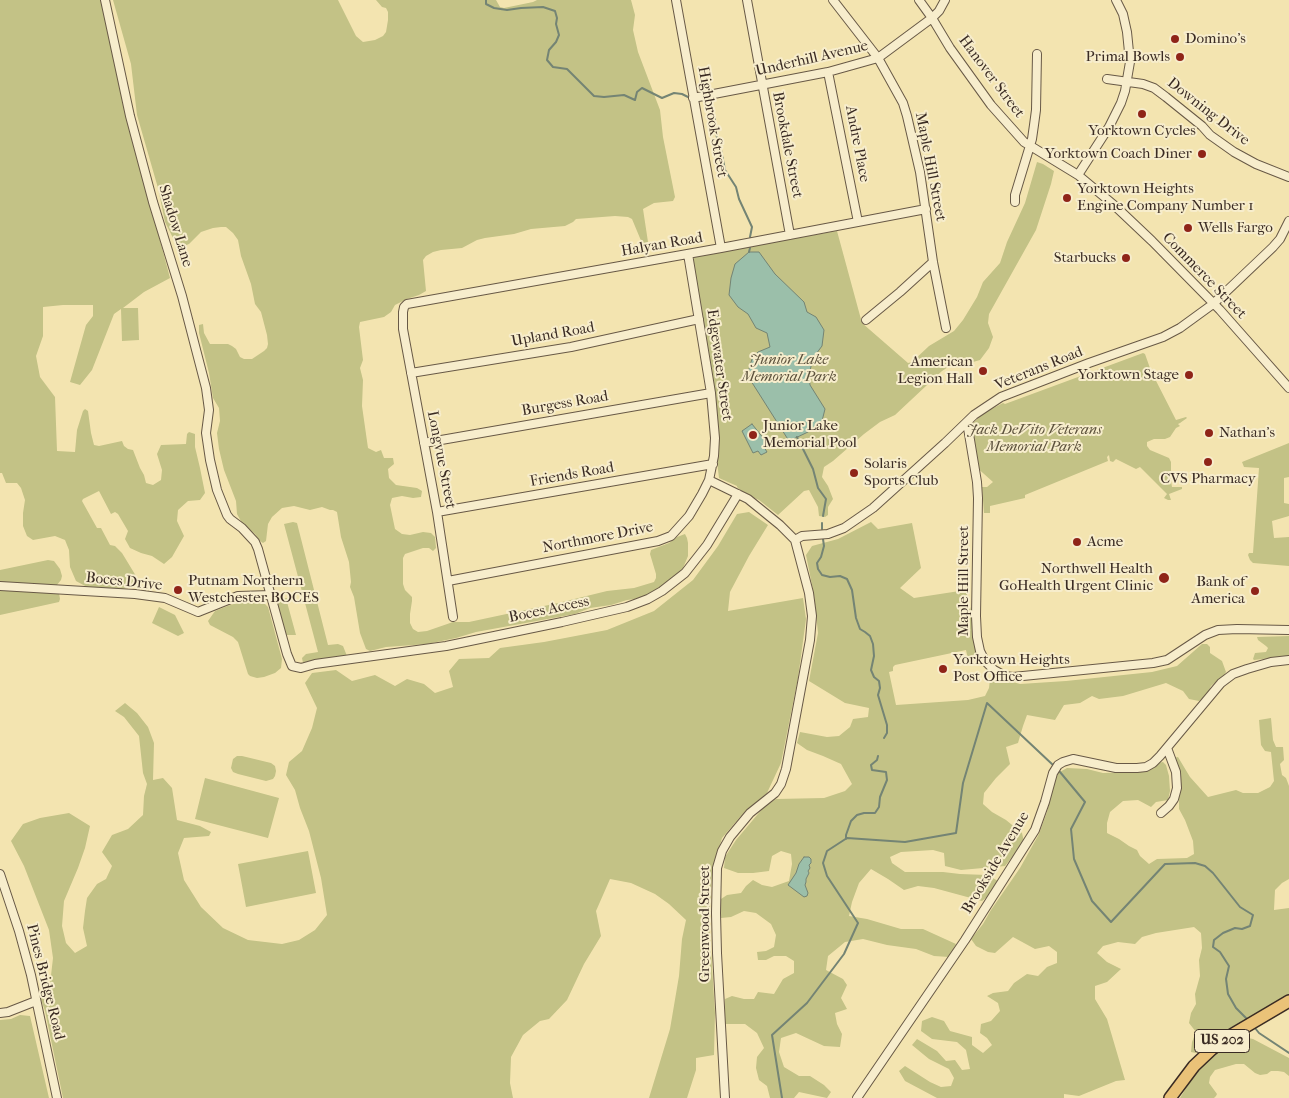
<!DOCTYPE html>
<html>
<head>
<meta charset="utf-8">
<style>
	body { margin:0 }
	canvas { display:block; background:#f3e4b0 }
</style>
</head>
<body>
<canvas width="1289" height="1098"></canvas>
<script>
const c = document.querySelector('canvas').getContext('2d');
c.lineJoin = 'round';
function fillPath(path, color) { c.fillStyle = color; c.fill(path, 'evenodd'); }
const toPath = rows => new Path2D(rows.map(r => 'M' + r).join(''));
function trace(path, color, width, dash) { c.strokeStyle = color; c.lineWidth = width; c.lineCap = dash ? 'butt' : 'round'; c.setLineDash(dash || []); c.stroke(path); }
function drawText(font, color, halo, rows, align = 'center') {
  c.font = font + ' "IM FELL French Canon",serif'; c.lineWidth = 4; c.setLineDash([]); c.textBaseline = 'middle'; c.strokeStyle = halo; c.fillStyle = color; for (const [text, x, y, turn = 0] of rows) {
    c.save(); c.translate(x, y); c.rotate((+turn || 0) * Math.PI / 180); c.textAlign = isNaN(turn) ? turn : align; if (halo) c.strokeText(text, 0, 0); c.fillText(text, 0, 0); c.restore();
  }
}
fillPath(toPath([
	[0,0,101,0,120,90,170,278,144,292,123,308,138,308,139,340,122,341,121,309,114,314,92,370,80,385,70,382,86,325,93,316,93,305,63,305,43,307,43,336,36,356,40,377,55,397,57,451,75,452,77,430,83,411,85,409,88,411,91,433,94,445,99,446,122,441,124,446,128,449,133,450,140,468,144,475,146,483,153,485,161,480,162,470,157,454,161,445,186,444,187,434,189,432,195,434,195,447,200,468,205,493,200,500,188,501,178,510,177,521,184,536,172,557,164,564,152,556,141,553,130,548,125,539,128,531,118,514,115,512,111,514,99,491,83,499,82,501,97,528,101,528,110,545,115,546,122,553,136,576,135,586,122,589,87,587,76,581,70,567,69,550,65,540,55,536,33,540,27,536,23,526,23,513,25,500,21,488,17,483,6,483,2,473,0,473],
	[113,0,338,0,356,36,363,42,375,40,383,36,386,32,388,20,388,12,386,8,382,7,376,0,496,0,500,7,504,8,533,2,537,0,631,0,635,15,633,30,638,52,660,110,663,137,675,197,673,201,654,203,643,209,648,242,645,245,642,243,632,219,628,217,615,216,576,219,573,222,565,226,531,229,514,234,485,238,477,240,462,248,441,250,433,252,426,256,423,260,426,291,419,295,407,299,395,305,391,312,384,317,360,322,359,327,363,360,360,368,363,380,362,406,368,448,376,452,381,450,384,458,393,458,394,464,388,469,389,478,396,485,417,488,422,491,421,497,413,498,402,496,392,498,390,505,395,529,402,534,410,535,423,532,431,533,435,537,436,548,433,551,429,548,423,548,405,554,403,558,403,584,405,590,412,597,412,601,410,614,410,623,413,629,418,632,427,631,453,622,469,622,558,603,607,591,634,588,654,582,656,578,656,574,650,554,651,550,669,543,677,537,685,534,687,538,688,543,688,556,683,568,672,581,655,592,635,599,627,600,611,605,590,608,575,614,476,632,456,638,427,644,386,647,370,651,366,649,360,633,354,597,350,587,351,582,349,562,341,537,337,512,333,510,330,510,322,507,310,510,294,506,282,508,272,517,268,524,266,541,263,543,260,541,255,534,242,523,237,514,236,501,224,470,219,449,217,433,220,421,219,408,213,398,209,373,199,333,199,325,203,324,204,333,210,344,228,344,232,346,236,349,240,357,244,359,252,359,264,351,267,348,268,344,267,335,261,312,255,304,251,284,241,256,238,240,233,233,226,227,221,227,213,228,201,232,189,244,182,247,178,246,175,242,165,222,158,188,137,115,131,64],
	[1037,162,1043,164,1054,171,1051,184,1036,230,989,314,988,323,993,337,989,348,980,360,966,364,956,362,942,371,895,415,880,422,864,434,833,461,824,467,822,477,828,486,833,499,828,507,828,515,825,517,819,516,818,507,809,490,804,491,778,515,759,500,745,494,737,487,737,486,719,478,693,256,837,231,862,323,908,363,912,362,929,346,954,331,963,320,977,297,983,282,1000,263,1007,242,1025,203],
	[1143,353,1145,354,1151,371,1176,420,1186,417,1187,418,1180,423,1178,424,1180,426,1176,428,1170,437,1165,439,1154,439,1147,442,1147,446,1150,450,1169,458,1171,462,1171,481,1172,487,1182,487,1182,489,1169,494,1171,500,1168,500,1164,498,1167,494,1140,467,1136,469,1116,459,1113,462,1110,461,1109,455,1107,457,1108,461,1025,495,1025,498,990,506,990,513,984,513,982,487,987,487,993,482,974,465,969,437,973,423,984,413,1003,403,1005,404],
	[1289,443,1289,477,1284,478,1284,503,1289,504,1289,516,1272,521,1274,538,1289,537,1289,566,1253,563,1250,560,1248,555,1249,553,1253,553,1259,468,1244,467,1242,462],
	[749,512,768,525,749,556,730,592,728,611,803,598,806,619,798,678,781,763,767,793,740,817,722,838,712,874,709,921,715,1013,714,1055,696,1058,696,1070,687,1098,649,1098,670,1029,679,976,682,939,686,920,669,904,655,894,631,883,610,879,596,911,601,936,584,964,567,1000,549,1019,540,1021,523,1035,511,1057,510,1083,513,1098,63,1098,45,1011,40,996,49,993,53,958,49,930,24,866,11,841,23,824,40,818,69,813,90,826,85,848,78,868,64,901,62,926,66,943,75,953,87,946,83,928,85,911,87,898,97,884,106,879,112,866,102,852,112,835,128,829,143,815,144,796,147,784,143,773,139,736,124,717,115,711,125,703,137,713,148,727,154,743,153,780,163,778,172,788,177,820,200,826,211,832,209,836,184,838,178,853,184,880,201,907,223,928,248,940,282,944,299,940,315,930,327,915,321,878,309,831,300,808,295,790,286,775,289,762,302,751,312,728,317,708,305,683,312,673,336,670,352,681,375,675,395,686,407,679,424,684,435,693,453,687,449,671,459,659,489,658,500,648,544,642,607,630,654,611,693,580,718,546,737,514],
	[293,522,297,523,328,645,338,644,343,646,347,656,303,663,302,658,306,654,318,652,284,524],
	[871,522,878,529,912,523,921,568,900,588,914,598,966,590,972,615,976,657,968,659,966,650,895,665,893,667,893,671,889,672,896,705,968,700,985,696,989,688,990,679,998,678,1020,684,1066,681,1152,672,1177,666,1202,644,1207,644,1210,647,1210,653,1222,661,1226,672,1224,675,1211,686,1207,695,1199,701,1189,699,1183,691,1166,683,1123,696,1099,699,1092,696,1080,703,1064,705,1055,720,1027,715,1023,726,1018,743,1006,747,1010,764,996,778,984,793,983,804,992,812,1006,820,1022,833,1024,842,1005,866,961,870,945,866,944,853,933,850,901,852,890,857,892,863,905,872,943,872,960,874,987,875,1000,882,992,893,982,901,934,888,918,886,904,890,888,879,871,869,859,883,852,902,849,916,867,919,901,929,923,929,956,944,949,957,934,956,916,949,887,945,863,939,845,942,839,947,828,956,826,970,843,979,847,985,841,998,847,1009,835,1013,837,1024,842,1034,840,1047,824,1046,796,1033,781,1038,779,1052,784,1067,799,1076,810,1076,824,1085,831,1092,827,1098,799,1092,794,1098,770,1098,767,1086,759,1080,756,1068,757,1057,764,1048,757,1033,745,1024,725,1024,725,999,732,996,744,999,754,999,758,992,774,994,783,979,794,973,794,961,786,956,774,956,766,960,758,960,757,952,766,951,774,947,776,935,771,924,756,913,744,911,731,917,721,918,720,910,721,899,727,895,741,893,746,886,753,880,762,885,772,887,789,881,792,864,791,854,781,851,772,856,769,871,753,873,738,873,724,868,725,857,736,840,763,808,776,799,824,798,845,791,852,784,841,764,823,756,807,750,797,743,800,732,827,737,839,736,850,727,853,719,868,717,869,708,845,703,809,681,818,633,814,595,806,555,812,546,838,539],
	[48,560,54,561,60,569,62,576,61,580,56,586,0,582,0,570],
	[0,589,59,593,60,599,59,602,0,615],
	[287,598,290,598,292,601,287,602,296,635,285,635,274,602,276,599],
	[257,600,263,602,268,607,282,659,281,668,275,673,264,677,257,678,250,676,248,674,238,642,233,637,210,625,208,621,215,611,230,605,246,601],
	[159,607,175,615,184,633,178,636,152,623],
	[1289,636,1289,656,1254,660,1253,659,1255,653,1266,652,1268,648,1266,646,1258,640,1257,637],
	[1271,718,1273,740,1276,747,1283,747,1284,760,1280,764,1282,775,1286,778,1289,786,1289,879,1282,883,1275,890,1274,910,1289,908,1289,994,1244,1021,1224,1031,1205,1044,1196,1053,1191,1052,1192,1042,1196,1032,1189,1023,1191,1013,1196,1004,1195,994,1200,976,1199,960,1202,948,1201,933,1194,927,1156,933,1142,937,1135,944,1118,942,1103,946,1097,953,1107,962,1121,969,1107,982,1095,986,1095,999,1107,1019,1125,1080,1116,1081,1079,1096,1064,1094,1064,1098,937,1098,905,1081,899,1071,905,1066,930,1082,941,1087,951,1086,954,1078,949,1069,929,1059,912,1045,917,1039,937,1051,946,1061,955,1060,962,1070,970,1069,966,1050,957,1042,932,1039,921,1031,922,1021,932,1017,944,1021,950,1031,972,1037,972,1045,983,1053,992,1045,987,1038,980,1033,981,1024,991,1021,1000,1011,998,1003,987,996,993,993,1008,991,1014,983,1027,974,1038,976,1047,967,1057,963,1057,952,1049,946,1035,949,1013,937,995,953,988,952,976,946,971,939,983,924,991,910,1020,868,1039,834,1047,812,1054,782,1058,773,1067,768,1087,769,1103,773,1137,772,1152,768,1158,763,1163,762,1166,765,1169,776,1170,791,1168,800,1156,802,1151,807,1138,800,1123,801,1110,812,1107,823,1107,833,1119,839,1129,846,1137,850,1140,856,1149,864,1157,859,1187,858,1194,854,1193,841,1185,820,1179,809,1179,796,1173,758,1178,757,1190,777,1208,797,1236,790,1243,793,1258,793,1270,787,1274,781,1271,752,1265,751,1261,745,1259,720],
	[237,756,242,756,271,763,275,766,276,771,275,776,273,779,266,781,238,774,233,772,231,768,233,759],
	[205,778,279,798,268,838,195,819],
	[308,851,316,893,246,907,238,864],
	[20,1015,30,1016,49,1098,0,1098,0,1020,11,1019],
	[1243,1037,1253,1039,1289,1058,1289,1076,1284,1072,1278,1071,1271,1071,1267,1074,1260,1075,1255,1073,1244,1064,1236,1064,1215,1070,1210,1077,1209,1083,1217,1094,1216,1096,1214,1098,1180,1098,1197,1070,1216,1051]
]), '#c3c286');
const water = toPath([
	[749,252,759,252,775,274,804,302,807,312,816,317,824,330,822,346,813,358,809,375,810,385,825,409,822,421,808,432,789,441,751,381,749,369,752,359,758,352,770,347,767,333,756,328,748,314,738,307,729,295,731,278,735,264,749,252],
	[752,424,768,444,764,447,767,452,761,455,758,451,753,453,742,431,752,424],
	[804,857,809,857,811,859,811,863,809,865,810,868,808,871,809,873,806,879,806,882,805,885,808,893,807,896,804,897,788,885,796,873,799,864,804,857]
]);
fillPath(water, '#9bbfaa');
trace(water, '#748474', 1);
trace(toPath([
	[486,0,486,4,494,8,507,10,521,8,543,7,555,11,557,18,556,24,559,35,556,42,549,50,547,60,553,67,567,69,594,96,604,97,624,95,635,100,637,92,642,88,662,98,674,93,682,94,688,97],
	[710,114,715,119,715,132,720,145,725,170,736,187,739,199,752,227,750,237],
	[749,252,750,248],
	[797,437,813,469,818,488,826,499,823,516],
	[822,523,822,529],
	[823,539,824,546,821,557,817,563,818,569,822,575,830,577,840,576,847,579,852,590,856,618,860,629,865,632,870,636,873,644,874,656,871,670,874,677,879,681,880,688,878,695,887,725,887,733,884,738],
	[1060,772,1085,802,1071,829,1074,859,1092,901,1111,922,1165,864,1195,863,1205,866,1213,873,1240,907,1253,915,1250,926,1242,929,1235,928,1223,933,1214,940,1213,947,1220,952,1229,966,1226,979,1228,994,1236,1008,1247,1019],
	[846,839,846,835,851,821,857,815,864,813,875,813,879,807,880,797,887,780,886,772,872,770,871,765,877,760,878,756],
	[1255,1028,1259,1033,1289,1053],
	[782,1098,772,1035,807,1003,844,954,858,923,827,876,823,863,827,851,847,838,905,842,956,833,963,783,987,703,1053,765]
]), '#748474', 2);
const minor = toPath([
	[105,0,130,116,153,202,182,296,206,388,209,410,206,433,210,460,217,490,227,515,230,519,242,528,255,542,258,549,287,654,292,666,301,668,315,664,446,646,562,622,627,607,648,599,662,591,685,573,707,545,738,494],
	[676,0,721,248],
	[747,0,790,235],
	[833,0,878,58,903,103,907,116,920,172,933,262,946,328],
	[919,0,932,18,950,48,991,105,1024,142,1078,175,1114,205,1152,241,1220,310,1289,388],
	[828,72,858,222],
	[1107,79,1143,84,1154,88,1166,97,1202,126,1210,135,1234,152,1256,164,1289,177],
	[693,98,828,72,878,58,932,18,939,11,945,0],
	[1078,175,1109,127,1121,103,1125,91,1130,62,1127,32,1123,14,1116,0],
	[1015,202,1015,195,1032,139,1034,125,1036,110,1037,54],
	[866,320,900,292,933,262],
	[411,373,571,347,699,319],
	[967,422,977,482,978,498,976,616,977,637,980,651,985,661,994,670,1005,676,1013,677,1153,663,1167,660,1205,635,1218,630,1237,629,1289,630],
	[424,443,711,393],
	[709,480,748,499,780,525,795,540,809,593,812,616,810,640,786,769,781,784,775,793,750,813,730,837,722,851,717,868,716,913,717,953,725,1098],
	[437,512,713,464],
	[795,540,802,536,828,534,844,528,873,508,945,443,974,415,1001,397,1089,363,1163,337,1180,328,1213,304,1273,247,1280,239,1289,221],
	[448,581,658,541,671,536,689,516,702,494,709,480,714,456,715,438,711,393,688,254],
	[0,586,135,594,165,598,198,612,238,596,271,595],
	[453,617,437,512,403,329,403,312,404,307,407,304,721,248,926,209],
	[1161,813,1169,806,1174,799,1177,788,1176,772,1167,748],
	[0,874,19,931,31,975,57,1098],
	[0,1013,8,1012,36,1001],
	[857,1098,965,940,1035,830,1045,802,1053,773,1058,765,1063,762,1073,759,1116,768,1137,768,1146,767,1153,763,1160,756,1221,683,1233,674,1247,669,1271,662,1289,660]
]);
const highway = toPath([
	[1170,1098,1194,1066,1212,1049,1223,1040,1289,1001]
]);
trace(minor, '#685946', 10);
trace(highway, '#3a2b23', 14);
trace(minor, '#f7edcc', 8);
trace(highway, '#eac278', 11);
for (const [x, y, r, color] of [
	[1175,39,5,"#8f2418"],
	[1180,57,5,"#8f2418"],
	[1142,114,5,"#8f2418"],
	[1202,154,5,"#8f2418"],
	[1067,198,5,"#8f2418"],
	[1188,228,5,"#8f2418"],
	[1126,258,5,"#8f2418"],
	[983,371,5,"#8f2418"],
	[1189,375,5,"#8f2418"],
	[1209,433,5,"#8f2418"],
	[753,435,5,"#8f2418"],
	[1208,462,5,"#8f2418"],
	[854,473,5,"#8f2418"],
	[1077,542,5,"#8f2418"],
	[1164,578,6,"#8f2418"],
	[178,590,5,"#8f2418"],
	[1255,591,5,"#8f2418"],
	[943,669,5,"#8f2418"]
]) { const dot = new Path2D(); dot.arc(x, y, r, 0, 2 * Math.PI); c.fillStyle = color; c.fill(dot); trace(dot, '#f7edcc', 2); }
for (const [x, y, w] of [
	[1222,1041,55]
]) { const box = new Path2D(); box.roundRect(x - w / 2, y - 11.5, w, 23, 4); c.fillStyle = '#f7edcc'; c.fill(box); trace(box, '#3a2b23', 1); }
drawText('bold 14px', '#3a2b23', null, [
	["US 202",1222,1041]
]);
drawText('15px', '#3a2b23', '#f7edcc', [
	["Domino's",1185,39],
	["Primal Bowls",1170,57,"right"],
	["Yorktown Cycles",1142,131,"center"],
	["Yorktown Coach Diner",1192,154,"right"],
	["Yorktown Heights",1077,189],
	["Engine Company Number 1",1077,206],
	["Wells Fargo",1198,228],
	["Starbucks",1116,258,"right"],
	["American",973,362,"right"],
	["Legion Hall",973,379,"right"],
	["Yorktown Stage",1179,375,"right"],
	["Junior Lake",763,426],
	["Memorial Pool",763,443],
	["Nathan's",1219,433],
	["Solaris",864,464],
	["Sports Club",864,481],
	["CVS Pharmacy",1208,479,"center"],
	["Acme",1087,542],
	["Northwell Health",1153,569,"right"],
	["GoHealth Urgent Clinic",1153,586,"right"],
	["Putnam Northern",188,581],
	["Westchester BOCES",188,598],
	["Bank of",1245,582,"right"],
	["America",1245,599,"right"],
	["Yorktown Heights",953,660],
	["Post Office",953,677]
], 'left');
drawText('15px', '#3a2b23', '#f7edcc', [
	["Underhill Avenue",812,59,-13],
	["Hanover Street",991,77,53],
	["Downing Drive",1208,112,38],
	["Highbrook Street",712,122,80],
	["Andre Place",857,144,79],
	["Brookdale Street",787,145,79],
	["Maple Hill Street",930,167,79],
	["Shadow Lane",175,226,73],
	["Halyan Road",662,245,-10],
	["Commerce Street",1204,276,46],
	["Upland Road",553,335,-10],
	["Edgewater Street",719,365,82],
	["Veterans Road",1039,369,-22],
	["Burgess Road",565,404,-10],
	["Longvue Street",441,460,79],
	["Friends Road",572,475,-10],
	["Northmore Drive",598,538,-11],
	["Maple Hill Street",964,581,-90],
	["Boces Drive",124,582,6],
	["Boces Access",549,610,-12],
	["Brookside Avenue",996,863,-59],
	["Greenwood Street",705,924,-90],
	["Pines Bridge Road",45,982,76]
]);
drawText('italic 15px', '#5c513c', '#f7edcc', [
	["Junior Lake",789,360],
	["Memorial Park",789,377],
	["Jack DeVito Veterans",1034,430],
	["Memorial Park",1034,447]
]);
</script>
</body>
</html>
